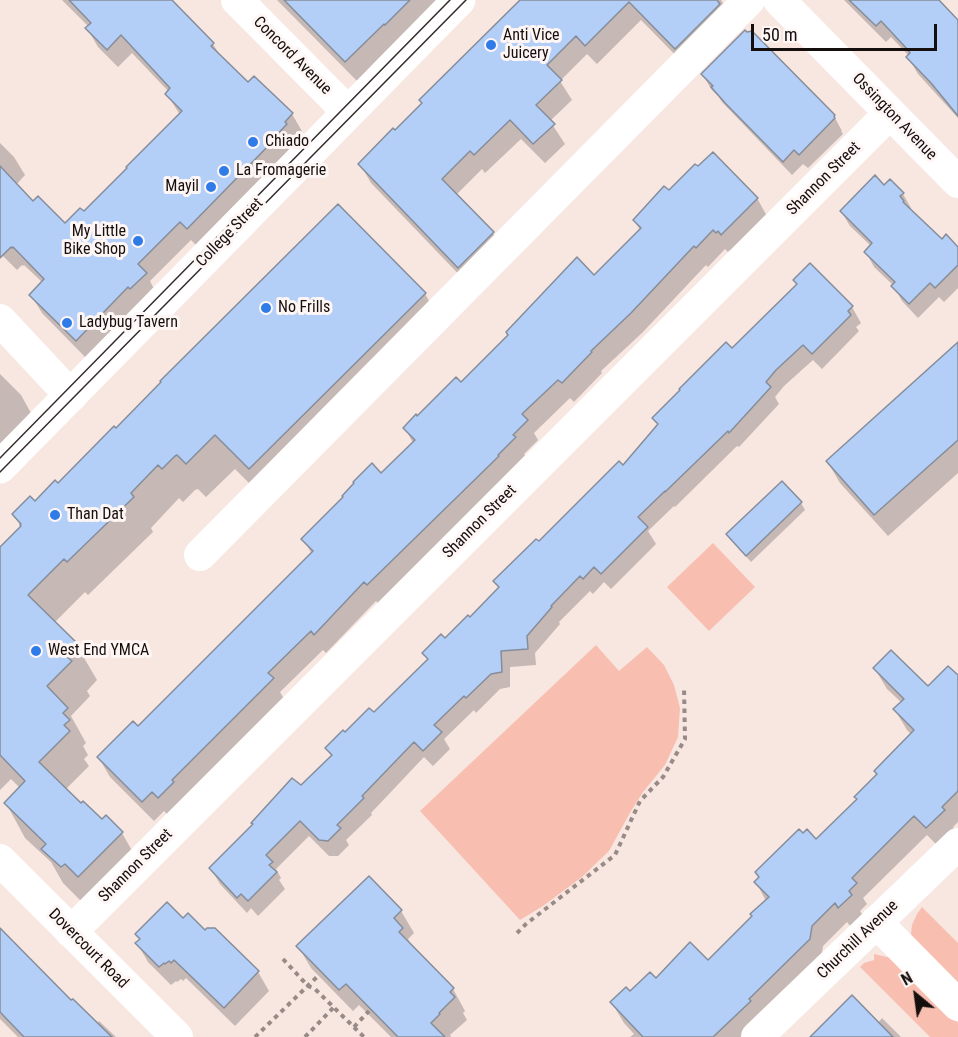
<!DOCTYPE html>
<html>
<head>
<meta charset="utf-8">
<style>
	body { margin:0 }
	#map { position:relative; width:958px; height:1037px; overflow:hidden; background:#f8e6e1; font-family:"Roboto Condensed",sans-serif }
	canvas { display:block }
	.north { position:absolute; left:886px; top:965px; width:60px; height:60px; -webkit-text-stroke:4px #fef6f4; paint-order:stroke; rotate:331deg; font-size:16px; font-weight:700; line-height:24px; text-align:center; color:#140e0d }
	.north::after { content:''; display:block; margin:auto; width:21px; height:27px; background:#140e0d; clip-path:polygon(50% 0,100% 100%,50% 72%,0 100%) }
	.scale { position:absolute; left:751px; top:24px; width:186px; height:27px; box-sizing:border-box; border:3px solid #140e0d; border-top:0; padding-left:8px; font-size:18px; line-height:21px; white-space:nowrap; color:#140e0d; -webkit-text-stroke:4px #fef6f4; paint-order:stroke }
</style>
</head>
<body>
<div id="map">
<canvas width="958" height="1037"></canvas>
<div class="north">N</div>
<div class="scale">50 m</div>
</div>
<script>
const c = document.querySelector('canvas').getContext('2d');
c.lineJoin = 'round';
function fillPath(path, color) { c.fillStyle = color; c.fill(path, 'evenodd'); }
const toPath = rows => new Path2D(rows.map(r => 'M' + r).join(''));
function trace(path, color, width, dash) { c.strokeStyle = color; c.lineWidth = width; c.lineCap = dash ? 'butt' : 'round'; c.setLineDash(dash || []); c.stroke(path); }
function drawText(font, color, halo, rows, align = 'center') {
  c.font = font + ' "Roboto Condensed",sans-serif'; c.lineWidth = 6; c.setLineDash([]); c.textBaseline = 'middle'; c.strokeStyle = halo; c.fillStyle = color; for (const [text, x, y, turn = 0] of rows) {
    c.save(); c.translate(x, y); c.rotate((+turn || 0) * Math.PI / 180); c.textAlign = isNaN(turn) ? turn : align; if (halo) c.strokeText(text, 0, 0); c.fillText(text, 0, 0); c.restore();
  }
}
fillPath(toPath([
	[713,543,755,587,709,631,667,587],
	[596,645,619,671,647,647,664,665,674,685,680,708,678,737,665,765,643,792,631,811,609,851,582,877,543,906,520,920,420,811],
	[922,907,958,943,958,987,916,944,911,934,912,925,917,914],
	[874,954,891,958,899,963,958,1023,958,1037,930,1037,860,967,864,963,874,960]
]), '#f8bfb0');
fillPath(toPath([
	[62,0,170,0,213,44,221,57,248,84,254,78,292,114,303,133,295,141,297,144,198,247,191,240,150,281,156,293,87,359,42,313,31,295,43,283,24,265,23,266,22,265,17,270,0,253,0,143,14,157,25,175,16,185,33,203,65,225,84,214,180,115,167,94,169,92,132,53,118,67,98,47,87,28,89,27],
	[277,0,443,0,358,82],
	[523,0,721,0,733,20,687,67,641,20,597,64,587,54,560,81,572,100,550,121,565,144,545,163,521,139,485,173,482,169,456,195,493,233,504,252,470,286,371,183,360,164,395,132],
	[844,0,937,0,958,22,958,118,918,74,908,57,909,56,891,37,886,42],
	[703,75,834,116,842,131,841,131,843,134,808,168,803,164,792,175,722,102,718,96,711,89],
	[884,187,903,194,911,208,909,210,942,241,958,249,958,288,944,302,939,297,918,318,902,301,894,286,874,267,866,252,871,246,850,226,841,211],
	[669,192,757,198,768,218,733,253,730,250,728,252,725,249,708,267,706,265,642,333,601,371,602,373,574,402,570,398,534,433,538,440,524,454,526,457,379,604,376,601,326,653,323,650,280,692,284,699,170,817,164,811,154,821,110,777,99,758,138,728,312,554,303,539,381,475,413,443,405,428,594,277,640,230,634,220],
	[795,280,852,307,861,323,856,327,859,331,822,369,813,360,784,386,775,397,779,404,739,447,737,446,675,507,674,506,648,531,656,544,611,589,604,582,593,594,590,591,559,622,560,624,535,653,536,665,510,667,510,687,500,689,476,713,474,710,444,739,450,749,433,766,424,757,371,813,372,815,346,840,349,845,338,856,329,856,309,836,276,869,281,878,279,880,285,889,258,916,251,908,247,913,220,884,211,869,332,757,327,749,374,715,428,661,424,653,445,640,470,619,499,589,495,582,623,467,659,426,654,418,732,350,798,286],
	[425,294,445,328,269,503,235,469,206,497,198,489,195,490,183,502,179,498,151,528,153,532,88,595,85,592,54,623,77,646,97,680,87,691,90,696,71,716,86,743,83,746,88,755,84,759,89,766,65,790,102,821,106,817,122,833,142,868,81,901,63,883,51,862,25,838,6,803,20,788,11,779,0,790,0,549,22,528,13,514,35,503,58,485,116,430],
	[958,344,958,473,888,536,840,483,827,461],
	[0,374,21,395,31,413,0,444],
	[801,503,805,510,751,562,732,541,728,535],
	[875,669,928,688,958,678,958,822,953,827,955,831,939,847,927,835,863,898,867,904,860,911,863,916,851,927,847,922,823,946,821,959,746,1037,630,1037,634,1034,624,1023,612,1003,656,980,708,962,766,901,756,882,816,841,858,800,912,735,907,730,895,710,902,703,887,689],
	[369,878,401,911,414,933,408,939,413,948,453,989,465,1011,463,1013,467,1020,450,1035,451,1037,391,1037,359,1005,353,1011,311,968,298,946],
	[183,920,205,932,214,930,258,972,269,991,235,1026,186,978,183,981,181,979,177,982,176,981,171,985,148,962,137,943,140,940,137,934],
	[0,930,71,1002,97,1024,99,1021,116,1037,18,1037,0,1019],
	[882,1018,901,1037,812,1037,878,1023]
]), '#0003');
const building = toPath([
	[69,0,172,0,214,43,211,46,248,82,254,76,293,113,285,122,287,124,271,141,272,142,187,229,180,222,138,264,147,273,130,289,128,287,76,341,29,295,44,279,13,247,12,248,11,247,0,258,0,166,33,201,38,196,65,223,80,208,84,211,127,168,126,167,182,111,165,94,170,88,121,35,107,50,85,28,91,23,69,0],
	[284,0,410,0,385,25,384,24,345,62,284,0],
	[520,0,717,0,720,4,675,49,629,2,585,46,576,36,547,65,562,80,536,105,555,124,533,144,510,120,474,155,470,151,442,179,494,232,458,268,358,164,393,128,395,130,422,103,419,100,520,0],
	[849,0,939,0,958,20,958,116,931,83,906,57,910,53,908,50,881,21,876,26,849,0],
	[745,30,747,32,752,31,835,115,834,116,835,118,799,155,794,150,783,162,726,104,711,87,713,86,701,74,745,30],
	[713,152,758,198,721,235,718,231,716,233,713,230,696,248,694,246,631,313,591,351,592,352,562,383,558,380,522,414,528,420,513,435,516,437,498,455,499,456,367,585,364,582,314,635,311,631,268,673,274,678,172,780,174,782,158,798,152,792,142,802,97,757,133,721,138,726,313,551,301,539,343,497,342,496,354,483,353,482,372,463,381,473,415,440,403,428,416,414,417,416,456,377,461,382,508,335,506,332,577,257,594,275,641,228,633,220,664,186,669,190,695,164,698,166,713,152],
	[875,175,884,185,890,179,904,193,900,196,904,201,903,202,942,239,946,234,958,247,958,265,935,288,930,283,909,304,891,286,895,282,864,252,872,243,840,211,875,175],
	[338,204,426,293,249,469,215,435,186,464,177,455,175,456,162,469,158,465,131,493,134,497,67,562,64,559,28,595,79,645,67,657,72,661,47,686,68,708,63,713,70,720,64,725,70,731,39,762,81,803,83,801,102,819,106,815,123,832,78,877,65,864,61,867,41,849,46,844,4,803,25,781,0,755,0,547,21,526,20,525,21,524,12,514,30,496,35,501,55,480,58,483,114,426,116,428,161,382,160,381,338,204],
	[810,263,853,306,848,311,851,315,812,354,803,345,776,370,766,382,771,387,729,433,728,431,665,492,665,491,638,517,648,527,601,574,594,567,583,579,580,576,551,606,552,607,527,636,528,649,501,651,502,672,491,674,466,698,464,696,434,725,442,732,423,751,414,742,362,796,364,798,337,825,341,828,328,841,319,840,300,821,266,855,273,862,269,865,277,872,248,901,241,894,237,898,209,868,253,824,251,823,292,778,301,785,332,755,325,748,343,730,345,732,369,708,374,712,428,659,422,653,441,634,445,638,468,615,470,617,499,587,493,581,536,539,539,541,619,461,623,465,658,424,652,418,680,390,679,389,726,342,732,348,797,284,793,280,810,263],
	[958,342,958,440,874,515,826,461,958,342],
	[782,481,802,502,746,556,726,534,782,481],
	[891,650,928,686,948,666,958,675,958,791,942,807,945,810,926,828,914,816,852,878,857,883,849,891,852,895,838,908,835,903,812,926,810,939,749,999,751,1001,713,1037,643,1037,610,1002,626,987,630,991,650,972,656,978,690,942,708,960,752,916,750,914,769,897,754,882,759,877,755,872,799,829,803,833,807,829,816,839,857,799,854,797,877,774,874,771,914,730,893,709,904,699,873,668,891,650],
	[369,876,402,910,394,918,403,928,399,932,454,988,450,992,455,997,439,1013,440,1014,431,1023,445,1037,398,1037,346,984,339,990,296,946,369,876],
	[167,902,183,918,188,913,205,930,207,928,215,928,259,971,224,1008,174,960,171,963,169,961,165,964,164,963,159,967,135,943,140,939,135,934,167,902],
	[0,928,71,1000,73,999,112,1037,24,1037,0,1012,0,928],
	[852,995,893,1037,810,1037,852,995]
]);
fillPath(building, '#b3cef7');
trace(building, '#858d9a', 1.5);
trace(toPath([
	[517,933,526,924,615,855,640,801,663,777,685,739,684,687],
	[283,959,308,986,315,989,364,1037],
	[354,1027,369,1011],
	[255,1037,319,975],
	[305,1037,334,1007]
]), '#978a87', 4, [4.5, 4.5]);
trace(toPath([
	[237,0,348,112],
	[779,0,958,182],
	[0,320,71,396],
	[200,555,749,0],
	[0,860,177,1037],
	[876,922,958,1005],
	[71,932,890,113],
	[757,1037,958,844]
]), '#fff', 32);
trace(toPath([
	[0,467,459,0]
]), '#fff', 33);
trace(toPath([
	[0,458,450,0],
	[0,472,466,0]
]), '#332c2a', 1.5);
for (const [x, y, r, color] of [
	[491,45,6,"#2f7ce8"],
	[253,142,6,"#2f7ce8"],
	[224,171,6,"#2f7ce8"],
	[211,187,6,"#2f7ce8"],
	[138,241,6,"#2f7ce8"],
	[266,308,6,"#2f7ce8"],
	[67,323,6,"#2f7ce8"],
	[55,515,6,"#2f7ce8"],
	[36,651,6,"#2f7ce8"]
]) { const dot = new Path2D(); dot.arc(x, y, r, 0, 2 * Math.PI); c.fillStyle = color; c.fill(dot); trace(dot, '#fef6f4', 2); }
drawText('16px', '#140e0d', '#fef6f4', [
	["Anti Vice",503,36],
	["Juicery",503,54],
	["Chiado",265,142],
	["La Fromagerie",236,171],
	["Mayil",199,187,"right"],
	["My Little",126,232,"right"],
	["Bike Shop",126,250,"right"],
	["No Frills",278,308],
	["Ladybug Tavern",79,323],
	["Than Dat",67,515],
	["West End YMCA",48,651]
], 'left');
drawText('16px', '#140e0d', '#fef6f4', [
	["Concord Avenue",292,56,45],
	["Ossington Avenue",894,117,46],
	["Shannon Street",824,179,-45],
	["College Street",230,233,-46],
	["Shannon Street",480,522,-45],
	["Shannon Street",136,866,-45],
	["Churchill Avenue",858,940,-44],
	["Dovercourt Road",88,949,45]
]);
</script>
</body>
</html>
